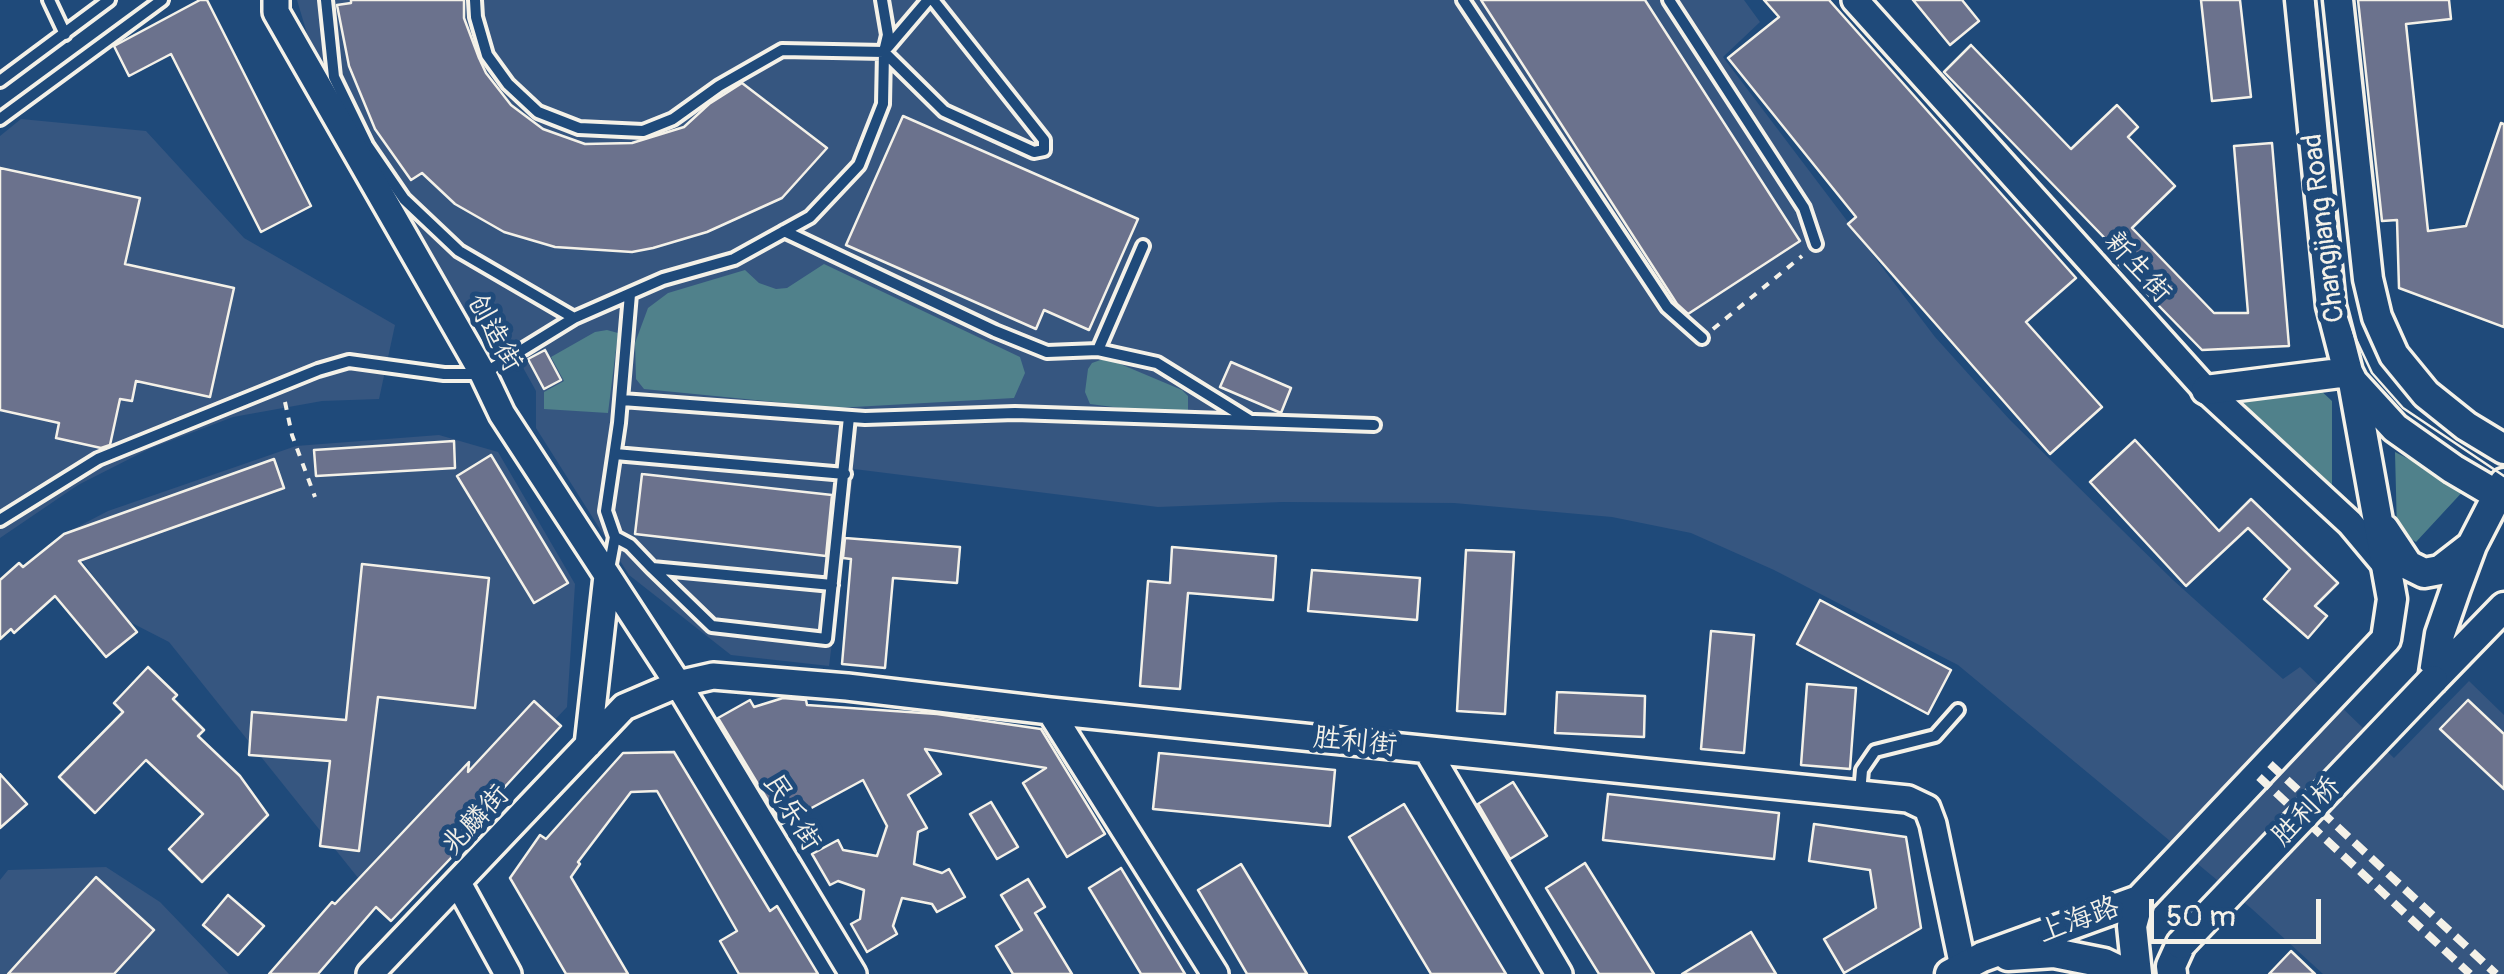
<!DOCTYPE html>
<html>
<head>
<meta charset="utf-8">
<style>
	body { margin:0 }
	#map { position:relative; width:2504px; height:974px; overflow:hidden; background:#1f4a7a; font-family:Pangolin,sans-serif }
	canvas { display:block }
	.scale { position:absolute; left:2149px; top:899px; width:172px; height:45px; box-sizing:border-box; border:5px solid #f4f1e8; border-top:0; padding-left:12px; font-size:30px; line-height:35px; white-space:nowrap; color:#f4f1e8; -webkit-text-stroke:8px #1f4a7a; paint-order:stroke }
</style>
</head>
<body>
<div id="map">
<canvas width="2504" height="974"></canvas>
<div class="scale">50 m</div>
</div>
<script>
const c = document.querySelector('canvas').getContext('2d');
c.lineJoin = 'round';
function fillPath(path, color) { c.fillStyle = color; c.fill(path, 'evenodd'); }
const toPath = rows => new Path2D(rows.map(r => 'M' + r).join(''));
function trace(path, color, width, dash) { c.strokeStyle = color; c.lineWidth = width; c.lineCap = dash ? 'butt' : 'round'; c.setLineDash(dash || []); c.stroke(path); }
function drawText(font, color, halo, rows, align = 'center') {
  c.font = font + ' Pangolin,"LXGW WenKai TC",sans-serif'; c.lineWidth = 10; c.setLineDash([]); c.textBaseline = 'middle'; c.strokeStyle = halo; c.fillStyle = color; for (const [text, x, y, turn = 0] of rows) {
    c.save(); c.translate(x, y); c.rotate((+turn || 0) * Math.PI / 180); c.textAlign = isNaN(turn) ? turn : align; if (halo) c.strokeText(text, 0, 0); c.fillText(text, 0, 0); c.restore();
  }
}
fillPath(toPath([
	[297,0,1744,0,1760,22,1723,57,1935,337,2010,420,2173,580,2283,679,2300,667,2394,758,2469,681,2504,715,2504,974,2323,974,2252,909,1958,665,1774,570,1691,533,1612,517,1454,503,1282,502,1158,507,854,469,829,666,731,655,629,575,536,428,536,391,505,335,464,317,337,110,311,47],
	[21,119,146,131,244,238,395,325,379,399,322,401,233,417,149,449,78,485,0,538,0,136],
	[439,435,498,452,575,584,567,707,379,904,169,642,128,621,62,535,108,511,296,446],
	[106,867,160,902,229,974,0,974,0,880,8,870]
]), '#365680');
fillPath(toPath([
	[824,264,1020,357,1025,373,1014,398,836,408,644,389,636,379,635,343,648,308,668,293,745,270,759,283,776,289,787,288],
	[607,330,618,333,608,413,544,409,544,392,564,381,551,357,595,332],
	[1106,358,1182,390,1188,396,1188,410,1181,413,1159,413,1090,404,1085,392,1088,369,1092,363],
	[2317,387,2332,401,2332,495,2240,399],
	[2395,452,2466,488,2416,542,2397,531]
]), '#50818b');
const building = toPath([
	[200,0,207,0,311,206,261,232,171,54,129,76,114,46,200,0],
	[351,0,464,0,464,18,479,58,486,73,511,105,543,129,585,144,632,143,684,127,709,104,742,83,827,148,782,198,707,232,653,248,632,252,555,247,504,232,455,204,422,173,411,180,375,129,349,66,337,5,351,3,351,0],
	[1481,0,1645,0,1800,241,1688,314,1677,304,1481,0],
	[1764,0,1829,0,2076,278,2026,322,2102,407,2050,454,1848,224,1856,217,1728,58,1779,17,1764,0],
	[1913,0,1962,0,1979,21,1950,45,1913,0],
	[2201,0,2240,0,2251,97,2212,101,2201,0],
	[2358,0,2449,0,2451,19,2406,24,2428,231,2466,226,2501,123,2504,124,2504,327,2399,288,2397,220,2382,221,2358,0],
	[1971,45,2071,149,2117,105,2138,127,2128,137,2175,186,2132,228,2214,313,2248,313,2234,146,2272,143,2289,346,2202,350,2117,263,2123,257,1944,72,1971,45],
	[903,116,1138,219,1089,330,1044,310,1036,329,846,245,903,116],
	[0,168,140,198,125,264,234,288,210,397,136,381,132,401,120,399,110,445,101,448,56,438,59,423,0,410,0,168],
	[545,350,561,380,544,389,528,359,545,350],
	[1231,362,1291,388,1281,413,1220,387,1231,362],
	[2135,440,2219,531,2251,499,2338,583,2315,606,2327,616,2308,638,2264,599,2290,569,2248,528,2186,586,2090,482,2135,440],
	[454,441,455,468,316,476,314,450,454,441],
	[491,455,568,583,534,603,457,476,491,455],
	[274,459,284,488,79,561,137,632,106,657,55,596,14,633,11,629,0,639,0,580,19,563,23,567,64,534,274,459],
	[642,474,832,495,826,556,635,534,642,474],
	[845,538,960,547,957,583,893,578,885,668,842,664,851,559,843,558,845,538],
	[1172,547,1276,556,1273,600,1188,593,1180,689,1140,686,1148,581,1170,583,1172,547],
	[1466,550,1514,552,1505,714,1457,711,1466,550],
	[362,564,489,578,475,708,378,697,359,851,320,846,330,761,249,755,252,712,346,720,362,564],
	[1312,570,1420,578,1417,620,1308,611,1312,570],
	[1820,600,1951,670,1928,714,1797,644,1820,600],
	[1711,631,1754,635,1744,753,1701,749,1711,631],
	[148,667,177,695,173,699,204,730,198,736,240,776,268,815,202,882,169,849,203,814,146,760,95,813,59,777,123,712,114,703,148,667],
	[1807,684,1856,688,1850,769,1801,765,1807,684],
	[1557,692,1645,696,1644,737,1555,733,1557,692],
	[783,698,806,700,807,705,937,714,1041,729,1105,834,1067,857,1023,783,1046,768,925,749,941,774,908,795,927,828,918,832,914,864,942,873,949,869,965,897,937,912,932,904,902,898,893,926,897,934,867,952,851,924,860,919,864,890,838,881,830,885,812,854,838,840,843,850,877,856,887,826,863,780,782,824,718,718,750,700,754,707,783,698],
	[2468,700,2504,734,2504,789,2440,729,2468,700],
	[534,701,561,726,501,791,508,798,391,921,376,907,318,974,269,974,332,902,335,904,469,762,468,772,534,701],
	[674,752,770,911,777,906,818,974,739,974,720,941,737,931,657,791,631,792,578,862,580,864,571,877,628,974,566,974,510,878,540,835,546,839,623,753,674,752],
	[1159,753,1335,770,1330,826,1153,809,1159,753],
	[0,774,27,804,0,828,0,774],
	[1513,782,1547,836,1510,859,1478,804,1513,782],
	[1608,794,1779,813,1774,859,1603,840,1608,794],
	[991,802,1018,847,997,859,970,814,991,802],
	[1404,804,1506,974,1431,974,1349,837,1404,804],
	[1814,824,1906,837,1921,928,1844,973,1824,939,1876,908,1870,870,1809,861,1814,824],
	[1585,863,1654,974,1599,974,1546,888,1585,863],
	[1241,864,1307,974,1247,974,1198,890,1241,864],
	[1121,868,1185,974,1141,974,1089,888,1121,868],
	[96,877,154,930,114,974,8,974,96,877],
	[1028,879,1045,907,1035,913,1072,974,1013,974,996,946,1022,930,1001,895,1028,879],
	[228,895,264,926,238,955,203,925,228,895],
	[1751,932,1776,974,1682,974,1751,932],
	[2291,951,2315,974,2269,974,2291,951]
]);
fillPath(building, '#6b728d');
trace(building, '#f4f1e8', 2.5);
const service = toPath([
	[49,0,65,34],
	[326,0,334,77,367,145,404,199,459,251,574,318],
	[475,0,476,17,487,55,508,84,538,112,579,128,643,131,673,119,719,86,782,50,884,52,944,111,1034,152,1044,150,1044,140,933,0],
	[1463,0,1667,307,1702,338],
	[1669,0,1804,208,1816,244],
	[888,47,928,0],
	[0,81,109,0],
	[0,119,162,0],
	[784,231,995,331,1047,352,1098,350,1157,363,1249,420],
	[1098,350,1143,246],
	[622,400,865,418,1015,413,1374,425],
	[615,454,845,474],
	[0,520,98,459,318,370,349,361,444,374,483,374,574,318,663,279,734,259,810,217,859,165,883,104,884,52,888,35,882,0],
	[615,537,630,545,652,568,832,585],
	[652,568,712,626,826,639,849,417],
	[609,569,615,537,606,511,619,423,630,294],
	[1860,793,1862,770,1875,751,1935,736,1958,710]
]);
const tertiary = toPath([
	[276,0,276,12,483,374,502,414,678,684,853,974],
	[1855,0,2206,390,2350,523,2386,566],
	[1050,711,1215,974],
	[588,745,607,576],
	[1427,750,1559,974],
	[458,883,508,974],
	[370,974,624,707,678,684,713,676,847,687,1050,711,1908,799,1927,808,1933,824,1963,967]
]);
const secondary = toPath([
	[2300,0,2331,306,2348,372,2353,382,2395,428,2453,469,2504,499],
	[2338,0,2368,279,2377,317,2394,355,2426,394,2466,426,2504,449],
	[2206,390,2348,372],
	[2384,529,2408,565,2424,573,2440,570,2471,546],
	[2433,680,2440,634,2456,588,2472,545,2504,483],
	[2433,680,2504,607],
	[2008,956,2054,953,2104,963,2127,974],
	[1950,974,1982,957,2139,900,2386,639,2392,599,2353,382],
	[2137,974,2132,926,2139,900],
	[2172,974,2171,966,2181,944]
]);
trace(service, '#f4f1e8', 18);
trace(tertiary, '#f4f1e8', 32);
trace(secondary, '#f4f1e8', 35);
trace(toPath([
	[1713,329,1802,256],
	[285,402,292,435,315,497]
]), '#f4f1e8', 4, [8, 8]);
trace(service, '#1f4a7a', 10);
trace(tertiary, '#1f4a7a', 25);
trace(secondary, '#1f4a7a', 28);
trace(toPath([
	[2315,0,2345,307,2355,337,2372,373,2403,408,2504,476]
]), '#f4f1e8', 2.5);
trace(toPath([
	[2270,764,2496,974],
	[2259,777,2470,974]
]), '#f4f1e8', 8, [15, 8]);
const secondaryBridge = toPath([
	[2181,944,2433,680]
]);
trace(secondaryBridge, '#f4f1e8', 35, []);
trace(secondaryBridge, '#1f4a7a', 28);
drawText('28px', '#f4f1e8', '#1f4a7a', [
	["Changjiang Road",2325,228,-97],
	["新生街",2137,268,48],
	["创造街",493,333,61],
	["胜利街",1355,743,6],
	["胜利桥",2307,812,-46],
	["民乐街",791,813,59],
	["兆麟街",476,821,-47],
	["上海路",2079,921,-20]
]);
</script>
</body>
</html>
